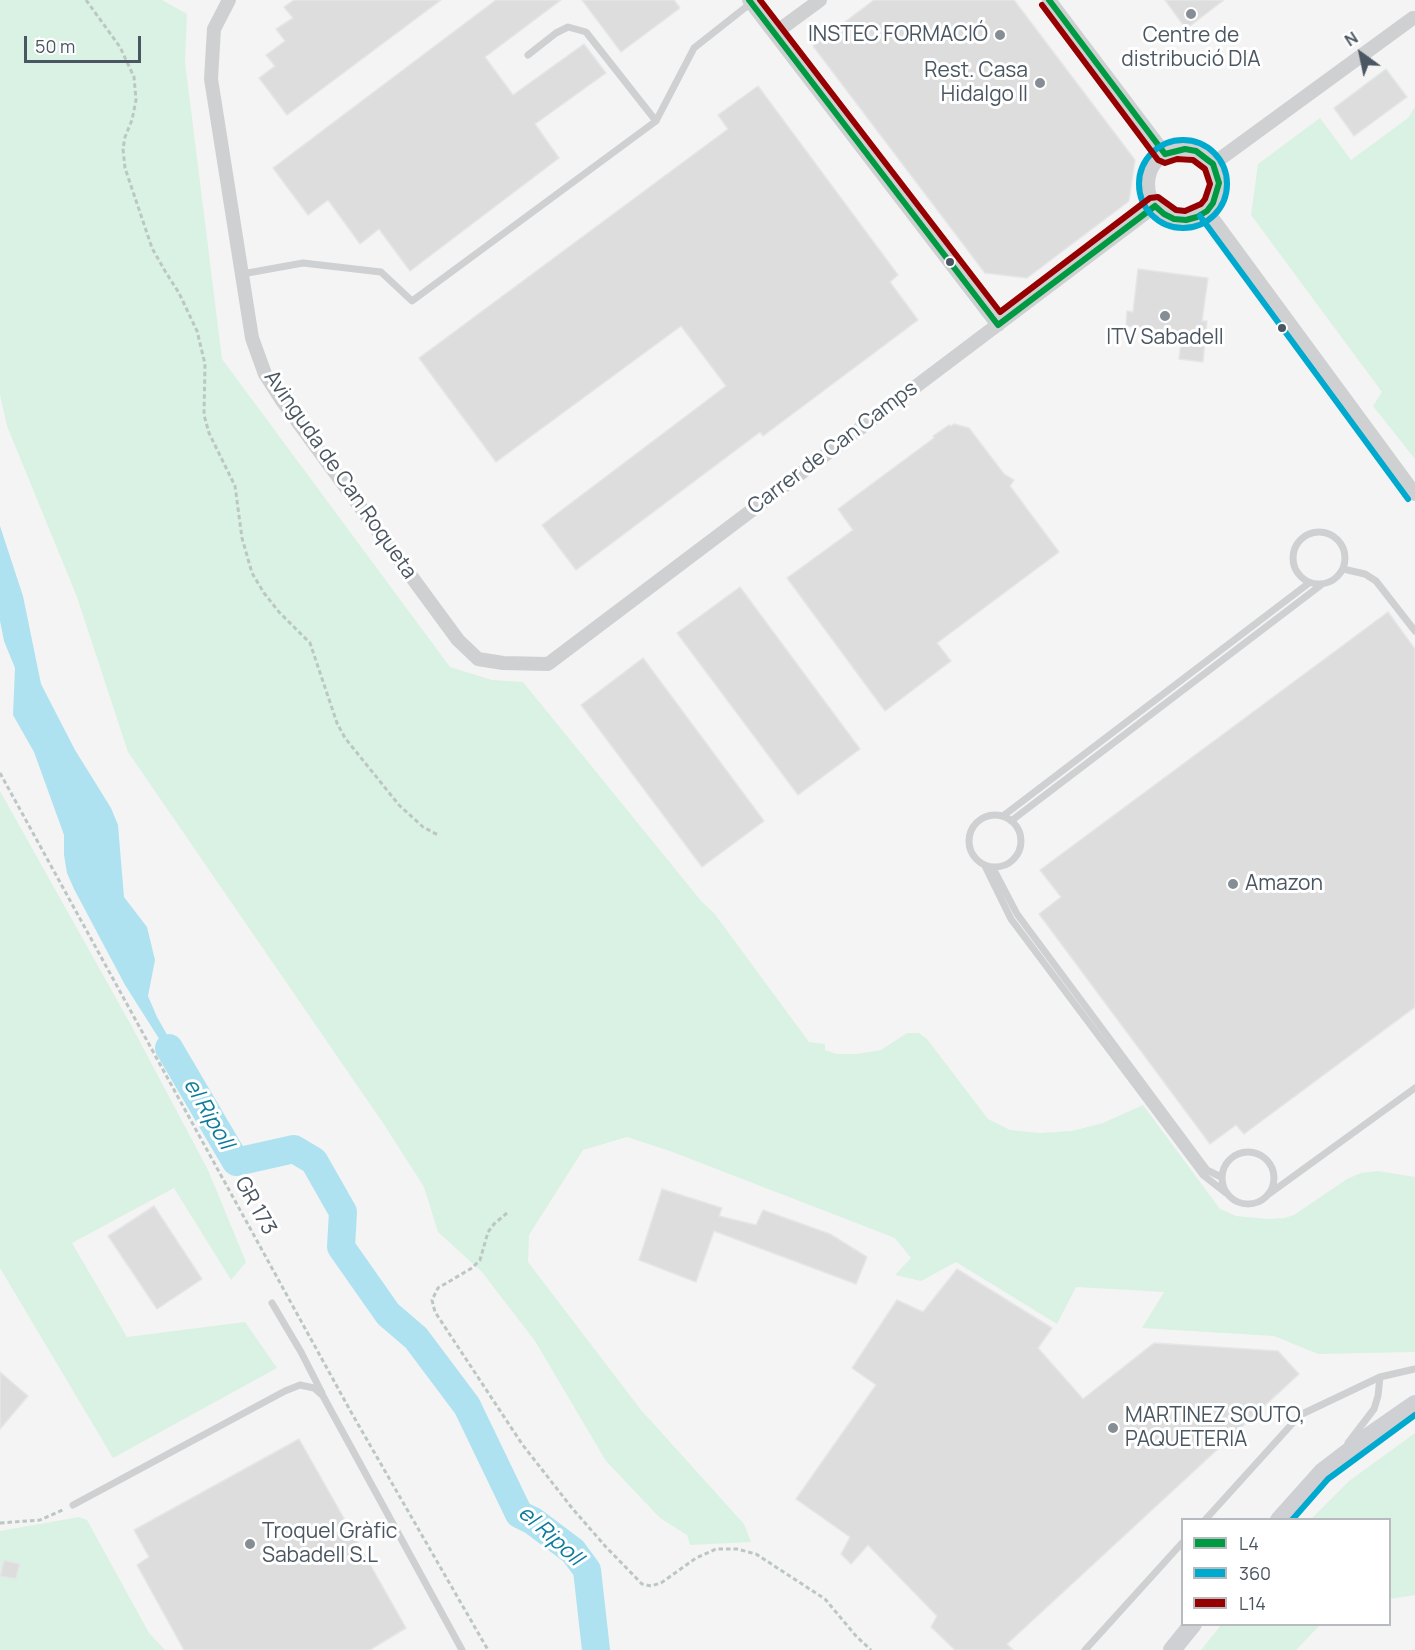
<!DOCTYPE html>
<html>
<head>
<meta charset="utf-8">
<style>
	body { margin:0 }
	#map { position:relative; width:1415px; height:1650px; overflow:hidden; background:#f4f4f4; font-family:Manrope,sans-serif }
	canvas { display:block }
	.legend { position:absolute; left:1181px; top:1518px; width:210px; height:108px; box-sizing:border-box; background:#fff; border:2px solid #b7bbc0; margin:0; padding:8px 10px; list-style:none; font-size:18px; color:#4a5661 }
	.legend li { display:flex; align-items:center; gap:12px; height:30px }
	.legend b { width:30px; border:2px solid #b7bbc0 }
	.north { position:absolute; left:1331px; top:24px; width:60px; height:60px; -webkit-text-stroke:4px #fff; paint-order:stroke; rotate:327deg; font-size:16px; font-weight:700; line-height:24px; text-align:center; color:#4a5661 }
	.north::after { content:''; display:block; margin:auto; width:21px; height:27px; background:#4a5661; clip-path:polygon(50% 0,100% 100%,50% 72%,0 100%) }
	.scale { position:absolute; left:24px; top:36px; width:117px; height:27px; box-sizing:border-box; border:3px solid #4a5661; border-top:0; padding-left:8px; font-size:18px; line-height:21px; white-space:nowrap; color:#4a5661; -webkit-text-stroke:4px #fff; paint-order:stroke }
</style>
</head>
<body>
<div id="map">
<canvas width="1415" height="1650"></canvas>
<ul class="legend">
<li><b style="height:8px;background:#009a42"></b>L4</li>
<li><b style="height:8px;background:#00a9ce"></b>360</li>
<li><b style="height:8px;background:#970000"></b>L14</li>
</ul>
<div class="north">N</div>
<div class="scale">50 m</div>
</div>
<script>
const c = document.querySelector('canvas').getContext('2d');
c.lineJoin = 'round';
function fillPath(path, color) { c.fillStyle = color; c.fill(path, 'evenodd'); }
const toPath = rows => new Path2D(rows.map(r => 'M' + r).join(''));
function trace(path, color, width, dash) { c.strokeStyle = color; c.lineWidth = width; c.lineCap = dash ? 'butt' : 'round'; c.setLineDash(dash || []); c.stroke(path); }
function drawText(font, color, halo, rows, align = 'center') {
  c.font = font + ' Manrope,sans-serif'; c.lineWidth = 6; c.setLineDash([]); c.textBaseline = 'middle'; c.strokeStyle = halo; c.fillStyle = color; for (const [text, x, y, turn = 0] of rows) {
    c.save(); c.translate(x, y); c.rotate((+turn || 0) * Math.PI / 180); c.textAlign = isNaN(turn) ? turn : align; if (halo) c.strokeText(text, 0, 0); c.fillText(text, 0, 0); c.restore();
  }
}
fillPath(toPath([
	[0,0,162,0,187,14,185,62,222,359,450,667,492,680,523,682,702,902,714,913,809,1042,825,1044,825,1050,837,1054,857,1054,881,1050,907,1033,919,1033,927,1039,988,1119,1010,1130,1040,1133,1072,1131,1103,1123,1143,1105,1220,1209,1236,1216,1268,1219,1284,1218,1294,1215,1347,1179,1361,1173,1378,1171,1415,1177,1415,1352,1318,1354,1274,1336,1142,1328,1164,1292,1076,1287,1057,1324,956,1262,921,1281,895,1275,911,1258,895,1238,670,1151,627,1137,583,1150,529,1235,528,1262,641,1410,744,1524,751,1542,690,1545,687,1535,660,1518,606,1461,535,1341,482,1272,438,1232,424,1187,385,1126,128,752,77,597,7,426,0,395],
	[1415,107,1415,459,1373,406,1382,392,1251,215,1258,164,1320,118,1351,160,1408,118],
	[0,791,131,1025,208,1170,246,1262,231,1280,174,1188,72,1243,127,1337,245,1322,277,1368,113,1458,0,1268],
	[1415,1433,1415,1595,1390,1599,1390,1520,1311,1519,1349,1481],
	[79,1517,87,1520,149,1633,165,1650,0,1650,0,1531],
	[1221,1625,1221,1624,1320,1625,1296,1650,1201,1650]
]), '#d9f2e3');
fillPath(toPath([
	[0,526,23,596,41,684,75,750,111,808,118,825,124,897,147,927,155,960,148,996,157,1017,190,1075,188,1080,184,1078,125,985,74,889,67,873,64,855,64,835,34,752,13,715,15,668,4,641,0,621]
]), '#aee2f0');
trace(toPath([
	[169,1048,236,1162,294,1149,314,1161,343,1212,341,1247,388,1314,416,1338,467,1406,519,1514,533,1521,573,1551,587,1570,596,1650]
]), '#aee2f0', 28);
const building = toPath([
	[294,0,441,0,287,115,259,78,275,66,266,55,285,41,276,29,293,18,284,7,294,0],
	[496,0,561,0,485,57,513,95,584,44,606,73,535,124,559,158,410,271,379,229,360,244,328,200,308,215,273,168,496,0],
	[582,0,674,0,680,8,621,52,582,0],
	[874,0,1014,0,1135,160,1129,201,1027,278,985,273,813,46,874,0],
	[1165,0,1224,0,1186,29,1165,0],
	[1386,69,1407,97,1354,136,1334,108,1386,69],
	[758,86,898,275,890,282,918,320,763,436,760,432,576,570,542,525,726,386,681,326,496,462,419,358,728,129,718,115,758,86],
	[1138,269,1208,278,1202,321,1207,321,1203,362,1179,359,1182,333,1126,326,1127,311,1133,312,1138,269],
	[954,424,969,428,1004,474,1014,480,1010,486,1059,552,937,643,951,661,885,711,787,578,853,530,838,509,934,438,933,436,949,425,951,426,954,424],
	[740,587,860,749,798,795,677,633,740,587],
	[1388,612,1415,649,1415,1007,1244,1134,1236,1125,1210,1144,1039,914,1061,897,1040,870,1388,612],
	[643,658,764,821,702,867,581,705,643,658],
	[662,1189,722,1208,719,1216,756,1225,763,1210,830,1234,867,1257,856,1284,714,1231,696,1282,639,1260,662,1189],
	[154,1206,202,1279,157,1309,108,1236,154,1206],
	[957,1269,1052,1328,1038,1348,1083,1399,1154,1343,1278,1351,1299,1374,1007,1644,1013,1650,955,1650,931,1627,937,1616,868,1545,851,1564,841,1554,850,1537,796,1499,876,1385,852,1368,897,1300,923,1312,957,1269],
	[0,1372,28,1396,0,1429,0,1372],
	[299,1439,406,1628,370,1650,184,1650,137,1565,149,1557,134,1530,299,1439],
	[4,1560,20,1564,16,1579,0,1576,4,1560]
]);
fillPath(building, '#ddddde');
trace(building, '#e5e6e7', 1.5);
trace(toPath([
	[86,0,120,47,134,77,136,100,132,120,125,137,123,149,125,168,152,248,165,271,179,293,197,331,205,364,204,415,209,433,235,486,242,538,252,573,264,593,279,612,310,643,337,723,345,738,399,805,423,827,438,835],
	[0,773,351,1412,488,1650],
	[507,1213,494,1224,488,1232,480,1260,472,1268,438,1288,432,1300,435,1312,522,1444,572,1508,606,1547,642,1584,651,1586,661,1583,696,1558,716,1549,737,1549,756,1554,825,1599,856,1636,871,1650],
	[0,1523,40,1520,65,1509]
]), '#bcc7c4', 3, [4.5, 3]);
trace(toPath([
	[528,55,556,33,568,27,586,32,656,121],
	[242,274,303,263,381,272,412,301,656,121,694,48,751,3],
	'1293 558a26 26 0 1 1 52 0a26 26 0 1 1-52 0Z',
	[1343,569,1365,574,1376,581,1415,631],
	'969 841a26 26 0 1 1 52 0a26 26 0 1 1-52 0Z',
	[1003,816,1309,583],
	[1011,821,1321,585],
	[985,866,1011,919,1203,1175,1226,1193],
	[993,868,1017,914,1207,1170,1221,1177],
	'1222 1178a26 26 0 1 1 52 0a26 26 0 1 1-52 0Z',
	[1269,1194,1415,1088],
	[272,1303,301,1352,322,1393],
	[1348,1443,1374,1409,1378,1396,1380,1377],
	[73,1505,285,1391,300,1385,314,1388,323,1396,462,1650],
	[1205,1520,1300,1415,1380,1377,1415,1369],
	[1085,1650,1182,1543]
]), '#ced0d2', 7);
trace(toPath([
	[229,0,214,29,211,79,252,338,265,374,281,399,458,640,478,659,503,663,548,664,1155,206],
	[749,0,998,325],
	[1049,0,1165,154],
	[775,33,820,0],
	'1148 184a35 35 0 1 1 70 0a35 35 0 1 1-70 0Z',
	[1213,164,1413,18],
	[1207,211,1415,494]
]), '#ced0d2', 14);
trace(toPath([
	[1279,1520,1322,1472,1369,1436,1415,1404],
	[1172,1650,1193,1624]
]), '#ced0d4', 18);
trace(toPath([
	[749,0,998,325],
	[1049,0,1165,154],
	[1155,206,1164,214,1174,219,1186,220,1197,217,1207,211,1213,203,1219,183,1213,164,1196,151,1185,149,1165,154],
	[998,325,1155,206]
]), '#009a42', 6);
trace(toPath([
	'1139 184a44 44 0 1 1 88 0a44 44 0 1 1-88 0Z',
	[1200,216,1408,499],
	[1292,1520,1328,1479,1415,1415]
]), '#00a9ce', 6);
trace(toPath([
	[760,0,1000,312,1150,198,1158,197,1176,210,1185,211,1201,204,1205,199,1210,184,1205,169,1193,160,1177,159,1165,163,1158,160,1042,5]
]), '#970000', 6);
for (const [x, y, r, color] of [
	[1191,14,6,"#868d94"],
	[1000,35,6,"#868d94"],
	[1040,83,6,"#868d94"],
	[950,262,5,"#4a5661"],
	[1165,316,6,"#868d94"],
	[1282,328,5,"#4a5661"],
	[1233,884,6,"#868d94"],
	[1113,1428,6,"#868d94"],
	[250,1544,6,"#868d94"]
]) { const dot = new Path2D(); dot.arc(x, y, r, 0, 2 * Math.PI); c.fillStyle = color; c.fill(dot); trace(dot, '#fff', 2); }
drawText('21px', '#4a5661', '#fff', [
	["INSTEC FORMACIÓ",988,35,"right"],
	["Centre de",1191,36,"center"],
	["distribució DIA",1191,60,"center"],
	["Rest. Casa",1028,71,"right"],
	["Hidalgo II",1028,95,"right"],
	["ITV Sabadell",1165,338,"center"],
	["Amazon",1245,884],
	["MARTINEZ SOUTO,",1125,1416],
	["PAQUETERIA",1125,1440],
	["Troquel Gràfic",262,1532],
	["Sabadell S.L",262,1556]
], 'left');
drawText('21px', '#4a5661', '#fff', [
	["Carrer de Can Camps",833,448,-37],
	["Avinguda de Can Roqueta",340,475,55],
	["GR 173",255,1206,61]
]);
drawText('italic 22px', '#0c7c9b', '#fff', [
	["el Ripoll",208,1114,60],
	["el Ripoll",550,1536,42]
]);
</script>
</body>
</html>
